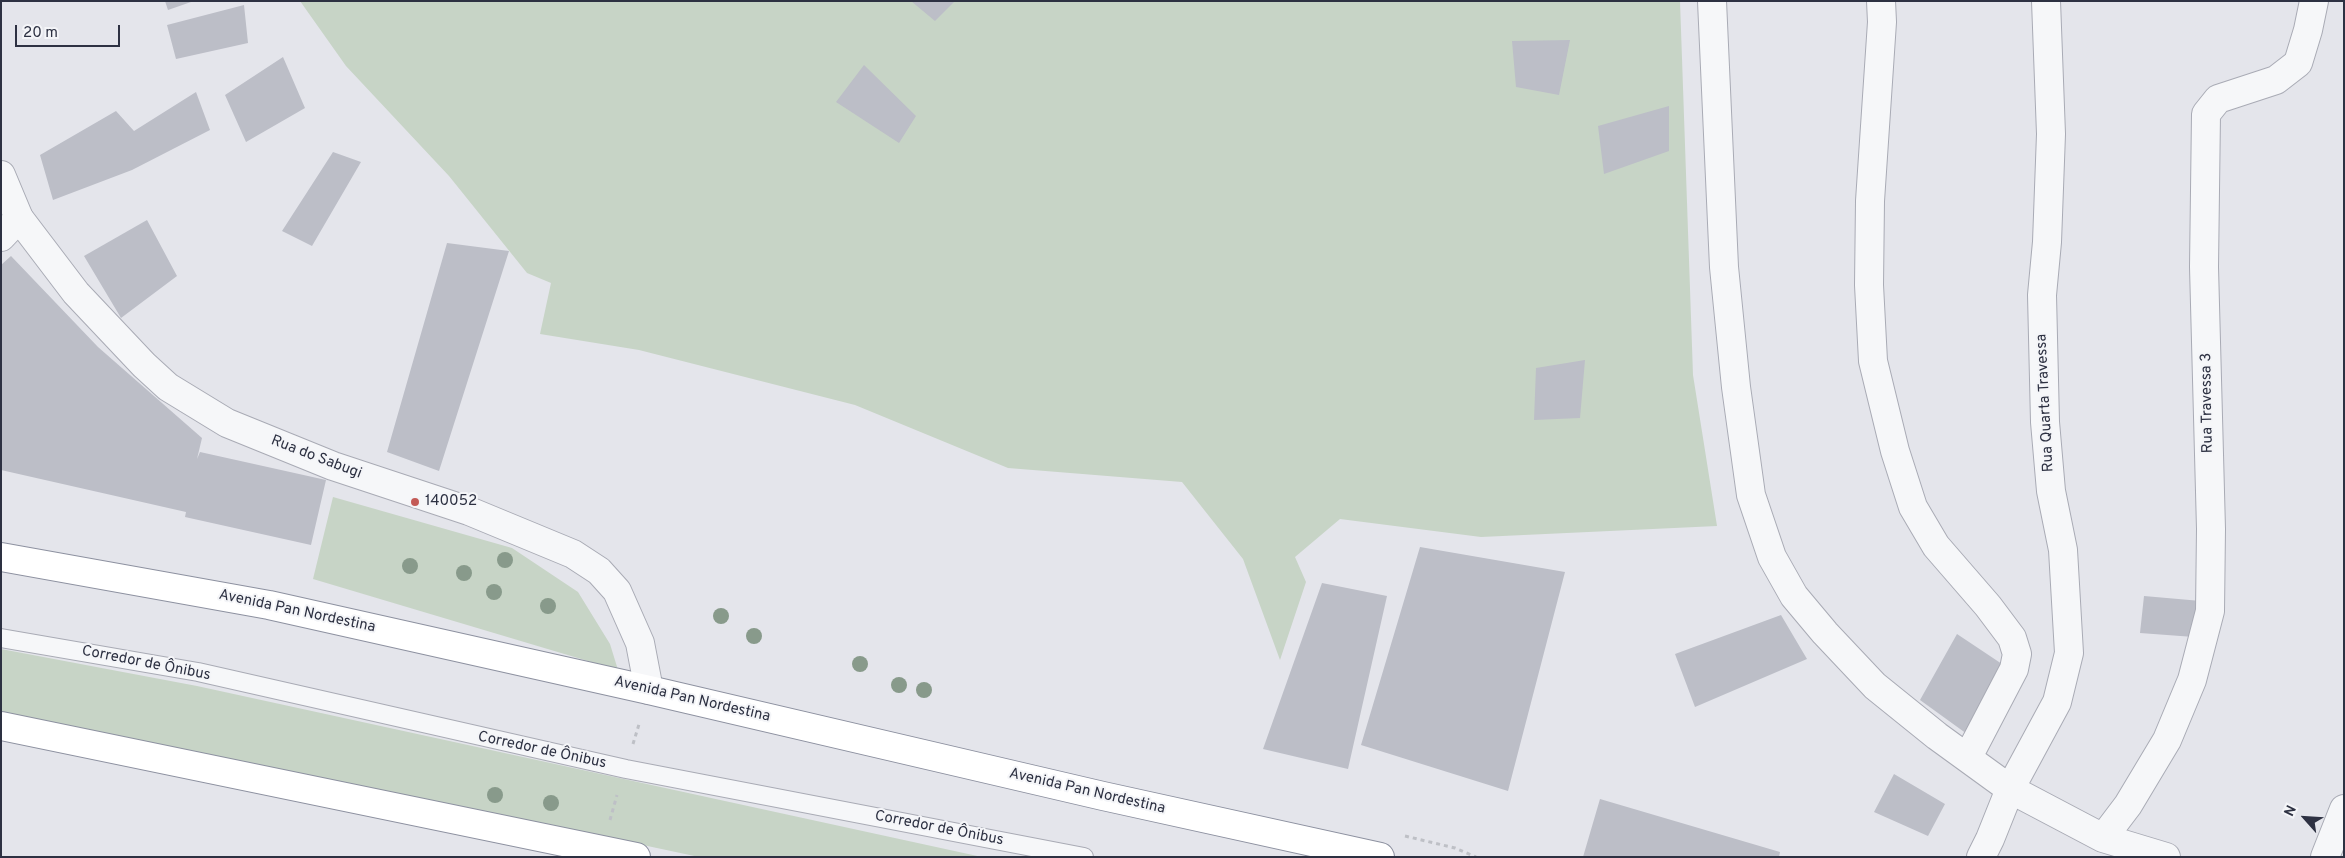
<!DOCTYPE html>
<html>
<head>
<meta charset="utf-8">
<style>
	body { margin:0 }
	#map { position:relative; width:2345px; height:858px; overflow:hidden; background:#e4e5eb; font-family:Overpass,sans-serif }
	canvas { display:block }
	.frame { position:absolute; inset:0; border:2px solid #2d3142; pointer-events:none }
	.north { position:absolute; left:2280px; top:793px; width:50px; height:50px; -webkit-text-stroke:4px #f4f5f8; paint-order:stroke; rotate:296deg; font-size:14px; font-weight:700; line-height:20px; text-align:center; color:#2d3142 }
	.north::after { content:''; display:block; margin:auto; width:18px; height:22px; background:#2d3142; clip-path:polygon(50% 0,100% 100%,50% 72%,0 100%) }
	.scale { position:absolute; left:15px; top:25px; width:105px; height:22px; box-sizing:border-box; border:2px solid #2d3142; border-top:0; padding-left:6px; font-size:15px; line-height:18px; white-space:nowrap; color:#2d3142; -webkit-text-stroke:4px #f4f5f8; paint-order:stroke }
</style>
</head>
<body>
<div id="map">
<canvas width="2345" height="858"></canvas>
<div class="frame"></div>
<div class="north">N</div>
<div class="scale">20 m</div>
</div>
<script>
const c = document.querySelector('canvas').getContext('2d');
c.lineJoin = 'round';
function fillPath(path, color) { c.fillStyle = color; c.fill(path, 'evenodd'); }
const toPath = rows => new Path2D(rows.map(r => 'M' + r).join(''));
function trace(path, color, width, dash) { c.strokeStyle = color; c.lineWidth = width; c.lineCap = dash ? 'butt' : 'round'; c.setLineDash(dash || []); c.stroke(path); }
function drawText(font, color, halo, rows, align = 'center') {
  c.font = font + ' Overpass,sans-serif'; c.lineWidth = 4; c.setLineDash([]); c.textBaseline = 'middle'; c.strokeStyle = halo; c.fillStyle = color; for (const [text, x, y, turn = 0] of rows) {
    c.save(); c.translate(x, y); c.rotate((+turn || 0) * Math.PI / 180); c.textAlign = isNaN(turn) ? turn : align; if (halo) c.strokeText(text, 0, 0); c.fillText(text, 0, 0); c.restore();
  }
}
fillPath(toPath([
	[300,1,1680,1,1693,375,1717,526,1481,537,1340,519,1295,557,1306,582,1280,660,1243,559,1182,482,1008,468,855,405,639,350,540,334,551,283,527,273,449,176,346,66],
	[333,497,512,548,578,592,610,644,618,670,313,579],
	[1,649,197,686,982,857,699,857,582,832,1,724]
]), '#c7d4c6');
fillPath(toPath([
	[165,1,191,1,191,2,168,10],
	[911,1,955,1,935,21],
	[244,5,248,43,176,59,167,25],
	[1570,40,1559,95,1516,87,1512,41],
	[283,57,305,108,246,142,225,95],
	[864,65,916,116,899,143,836,102],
	[196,92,210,130,132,170,53,200,40,155,116,111,134,131],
	[1669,106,1669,151,1604,174,1598,126],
	[333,152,361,162,312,246,282,231],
	[147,220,177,276,121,318,84,256],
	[447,243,509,251,439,471,387,452],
	[11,256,98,347,202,438,197,459,200,452,326,480,311,545,185,517,186,512,1,470,1,265],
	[1585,360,1580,418,1534,420,1536,368],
	[1420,547,1565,572,1508,791,1361,745],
	[1322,583,1387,596,1348,769,1263,749],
	[2144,596,2201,601,2194,637,2140,633],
	[1781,615,1807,659,1695,707,1675,654],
	[1957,634,2002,664,1967,734,1920,700],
	[1894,774,1945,804,1928,836,1874,812],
	[1600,799,1780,852,1779,857,1583,857]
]), '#bcbec7');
const service = toPath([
	[1,638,198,672,626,769,1084,857]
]);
const minor = toPath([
	[1712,1,1724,267,1736,387,1751,495,1772,557,1794,596,1825,633,1875,686,1937,736,2010,789,2103,838,2166,857],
	[1881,1,1882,22,1870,201,1869,285,1873,361,1895,451,1913,507,1936,546,1988,606,2012,638,2017,654,2014,669,1968,757],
	[1,237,19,218],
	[2103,838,2128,805,2167,740,2192,680,2210,611,2211,529,2204,267,2206,114,2218,99,2276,80,2298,63,2308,30,2314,1],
	[1981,857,1990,839,2010,789,2057,702,2069,653,2063,550,2051,491,2045,422,2042,295,2047,242,2051,134,2046,1],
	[2325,857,2344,809]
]);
const tertiary = toPath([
	[1,175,19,218,76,293,144,365,168,387,227,423,333,466,469,511,573,554,599,571,617,591,640,643,649,690]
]);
const trunk = toPath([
	[1,557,269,605,649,690,1103,796,1380,857],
	[1,726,636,857]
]);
trace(service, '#a9abb5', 20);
trace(minor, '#a9abb5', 30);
trace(tertiary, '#a9abb5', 30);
trace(trunk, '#8d91a0', 30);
trace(toPath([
	[633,744,640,721],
	[610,820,617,795],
	[1405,836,1455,848,1476,857]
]), '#bec0c6', 3, [4, 4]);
trace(service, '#f6f7f9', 18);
trace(minor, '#f6f7f9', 28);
trace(tertiary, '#f6f7f9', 28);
trace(trunk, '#fff', 28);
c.fillStyle = '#889a8b';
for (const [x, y] of [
	[505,560],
	[410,566],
	[464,573],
	[494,592],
	[548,606],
	[721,616],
	[754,636],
	[860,664],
	[899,685],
	[924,690],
	[495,795],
	[551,803]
]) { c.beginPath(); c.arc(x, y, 8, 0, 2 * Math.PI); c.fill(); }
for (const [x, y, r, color] of [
	[415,502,5,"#c35a56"]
]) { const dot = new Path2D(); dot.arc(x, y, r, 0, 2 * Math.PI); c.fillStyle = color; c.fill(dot); trace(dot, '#f4f5f8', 2); }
drawText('15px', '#2d3142', '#f4f5f8', [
	["Rua Quarta Travessa",2046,403,-93],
	["Rua Travessa 3",2208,403,-91],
	["Rua do Sabugi",316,458,21],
	["Avenida Pan Nordestina",297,612,12],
	["Corredor de Ônibus",146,664,11],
	["Avenida Pan Nordestina",692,700,13],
	["Corredor de Ônibus",542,751,12],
	["Avenida Pan Nordestina",1087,792,13],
	["Corredor de Ônibus",939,829,11]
]);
drawText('15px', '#2d3142', '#f4f5f8', [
	["140052",425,502]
], 'left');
</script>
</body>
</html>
